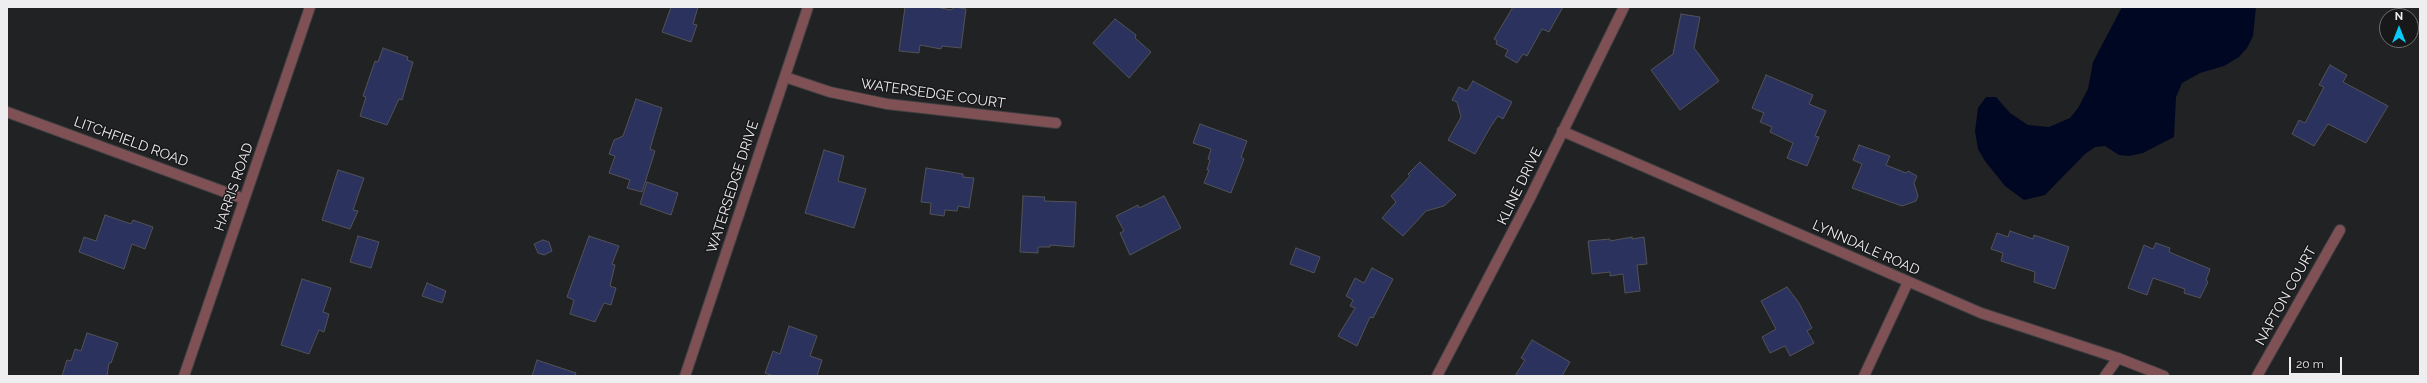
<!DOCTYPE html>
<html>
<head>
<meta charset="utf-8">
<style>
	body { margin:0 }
	#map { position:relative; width:2427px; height:383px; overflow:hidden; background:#212224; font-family:Raleway,sans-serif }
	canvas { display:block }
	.frame { position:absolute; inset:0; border:8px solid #eeeef0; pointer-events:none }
	.north { position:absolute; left:2379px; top:8px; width:40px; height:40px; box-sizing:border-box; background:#18181b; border:1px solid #6e6e70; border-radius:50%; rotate:0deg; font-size:11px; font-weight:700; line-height:16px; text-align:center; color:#eeeef0 }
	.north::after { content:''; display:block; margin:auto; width:14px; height:18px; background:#09cbfa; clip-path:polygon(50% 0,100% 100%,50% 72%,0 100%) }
	.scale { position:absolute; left:2289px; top:357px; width:53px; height:18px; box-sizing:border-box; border:2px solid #eeeef0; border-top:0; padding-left:5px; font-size:12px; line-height:14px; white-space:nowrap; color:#eeeef0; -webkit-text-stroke:3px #18181b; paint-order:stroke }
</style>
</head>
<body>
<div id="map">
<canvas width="2427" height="383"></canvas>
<div class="frame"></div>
<div class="north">N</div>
<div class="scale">20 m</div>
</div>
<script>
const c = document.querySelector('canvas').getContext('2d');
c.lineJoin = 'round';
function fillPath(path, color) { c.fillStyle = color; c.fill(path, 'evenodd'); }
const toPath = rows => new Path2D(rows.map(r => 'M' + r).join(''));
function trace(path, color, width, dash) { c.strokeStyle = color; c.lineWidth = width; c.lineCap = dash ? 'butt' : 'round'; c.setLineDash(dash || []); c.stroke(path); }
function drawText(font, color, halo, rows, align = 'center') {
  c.font = font + ' Raleway,sans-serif'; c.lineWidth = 3; c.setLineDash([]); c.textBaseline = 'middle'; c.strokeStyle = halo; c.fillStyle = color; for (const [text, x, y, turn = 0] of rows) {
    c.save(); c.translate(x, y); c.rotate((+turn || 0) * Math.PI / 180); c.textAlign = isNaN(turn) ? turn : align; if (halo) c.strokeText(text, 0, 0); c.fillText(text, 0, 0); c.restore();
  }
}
fillPath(toPath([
	[2122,7,2256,7,2253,36,2247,48,2239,57,2224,66,2200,73,2182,83,2176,97,2174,137,2143,153,2129,156,2119,155,2105,146,2095,147,2085,154,2045,195,2024,200,2005,186,1985,161,1978,149,1975,131,1978,108,1986,97,1996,97,2010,113,2028,125,2049,127,2070,118,2078,108,2088,89,2093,62]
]), '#000722');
const building = toPath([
	[671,7,698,7,693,24,697,25,691,42,662,32,671,7],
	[905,7,936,7,951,10,955,7,966,9,961,48,942,46,941,49,920,45,919,53,899,51,905,7],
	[1513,7,1563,7,1549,32,1542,29,1527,56,1523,54,1517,63,1505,56,1508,50,1496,44,1497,41,1494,39,1513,7],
	[1681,14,1700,17,1694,48,1719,81,1680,110,1651,70,1673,54,1681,14],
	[1115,19,1136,35,1135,38,1151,52,1129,78,1093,43,1115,19],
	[383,48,408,57,407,60,413,62,402,100,399,99,387,125,360,116,366,97,363,96,375,61,378,62,383,48],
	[2330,65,2347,75,2343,82,2388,106,2366,143,2328,124,2314,146,2292,134,2299,120,2305,123,2324,87,2319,85,2330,65],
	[1766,75,1813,95,1809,104,1826,111,1815,136,1819,137,1807,166,1787,158,1793,143,1770,132,1772,127,1760,122,1764,113,1752,108,1766,75],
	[1473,81,1512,102,1503,119,1498,116,1491,126,1475,154,1448,140,1461,117,1457,102,1452,100,1459,87,1467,91,1473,81],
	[636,99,662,108,650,149,655,151,642,192,627,188,630,180,609,173,615,156,609,154,614,140,623,136,636,99],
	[1200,124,1247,141,1241,157,1244,159,1231,193,1204,183,1209,170,1207,170,1210,160,1208,159,1211,149,1193,143,1200,124],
	[1859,145,1890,156,1886,165,1906,173,1908,171,1917,176,1914,183,1918,196,1916,201,1902,206,1852,188,1862,164,1853,160,1859,145],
	[824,150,844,156,838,181,866,189,854,228,805,213,824,150],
	[1420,162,1456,195,1444,206,1426,211,1403,236,1382,218,1396,202,1391,196,1410,176,1408,174,1420,162],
	[926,168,963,174,963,177,974,178,969,208,958,206,957,211,945,210,944,216,930,214,931,203,921,202,926,168],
	[338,170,364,178,353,210,358,211,350,229,322,220,338,170],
	[647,182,678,193,671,215,640,204,647,182],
	[1023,196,1045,197,1044,201,1076,202,1074,247,1050,245,1050,247,1038,247,1038,253,1020,252,1023,196],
	[1164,196,1181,228,1130,255,1120,233,1124,231,1116,216,1138,205,1139,208,1164,196],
	[105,215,131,224,133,220,153,227,145,249,132,244,124,269,79,252,84,237,96,241,105,215],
	[2010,231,2033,239,2034,235,2069,247,2055,289,2034,282,2035,272,2001,261,2003,253,1991,249,1997,233,2008,237,2010,231],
	[358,236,379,242,371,268,350,262,358,236],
	[589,236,619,246,612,264,615,265,610,286,616,288,611,305,604,303,595,322,570,314,574,300,567,297,589,236],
	[1632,237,1632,239,1644,237,1647,264,1637,265,1640,291,1625,293,1623,274,1610,276,1610,272,1592,274,1588,241,1610,239,1610,241,1632,237],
	[543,240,549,242,552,251,544,255,538,253,534,244,543,240],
	[2156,243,2170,248,2169,252,2210,269,2206,280,2208,282,2200,298,2184,293,2185,289,2153,278,2147,295,2128,288,2144,245,2153,249,2156,243],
	[1296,248,1320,257,1314,273,1290,264,1296,248],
	[1372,268,1393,279,1373,318,1370,317,1357,346,1338,336,1355,308,1350,306,1353,300,1346,296,1355,278,1364,283,1372,268],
	[302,279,331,288,323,312,329,314,324,332,319,330,309,354,281,345,302,279],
	[427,283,446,291,442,303,422,296,427,283],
	[1787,287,1799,303,1812,328,1807,331,1814,343,1790,356,1785,346,1770,353,1762,337,1776,329,1761,301,1787,287],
	[789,326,817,336,810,356,822,360,817,376,774,376,765,373,773,351,780,354,789,326],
	[87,333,118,343,111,363,109,363,107,376,62,376,67,360,71,361,75,349,81,351,87,333],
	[1532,340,1570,362,1562,376,1515,376,1525,360,1521,358,1532,340],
	[537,360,576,373,575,376,532,376,537,360]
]);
fillPath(building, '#2c325e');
trace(building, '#525356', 1);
const service = toPath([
	[2105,376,2118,358]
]);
const minor = toPath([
	[785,77,830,92,887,104,1056,123],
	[7,112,244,199],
	[1562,131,1981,313,2118,358,2164,376],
	[184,376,310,7],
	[685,376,808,7],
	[1437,376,1529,200,1624,7],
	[1864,376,1908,282],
	[2257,376,2340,230]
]);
trace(service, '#3e3f41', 12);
trace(minor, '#3e3f41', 12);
trace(service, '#7f5155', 10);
trace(minor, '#7f5155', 10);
drawText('14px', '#eeeef0', '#18181b', [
	["WATERSEDGE COURT",933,94,8],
	["LITCHFIELD ROAD",131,142,20],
	["KLINE DRIVE",1520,186,-64],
	["HARRIS ROAD",234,187,-71],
	["WATERSEDGE DRIVE",733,187,-72],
	["LYNNDALE ROAD",1866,248,24],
	["NAPTON COURT",2286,296,-61]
]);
</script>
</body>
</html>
